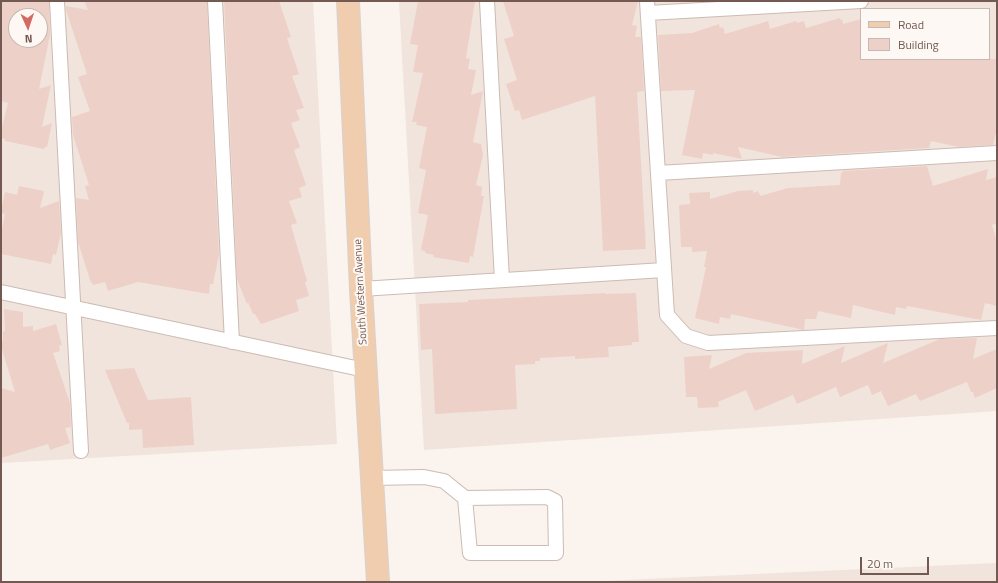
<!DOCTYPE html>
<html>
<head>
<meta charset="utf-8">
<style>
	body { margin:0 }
	#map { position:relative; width:998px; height:583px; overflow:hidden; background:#fbf3ed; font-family:"Titillium Web",sans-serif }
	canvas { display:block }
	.frame { position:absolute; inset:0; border:2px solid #745952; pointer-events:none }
	.legend { position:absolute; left:860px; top:8px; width:130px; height:52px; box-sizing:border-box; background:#fdf8f3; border:1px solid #c6b8b3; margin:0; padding:5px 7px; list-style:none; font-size:12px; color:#745952 }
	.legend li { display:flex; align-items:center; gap:8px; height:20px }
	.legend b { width:20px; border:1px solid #c6b8b3 }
	.north { position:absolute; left:8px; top:8px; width:40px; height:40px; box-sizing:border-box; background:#fdf8f3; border:1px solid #c6b8b3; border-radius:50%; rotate:177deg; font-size:11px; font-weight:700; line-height:16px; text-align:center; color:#745952 }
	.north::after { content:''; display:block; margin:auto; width:14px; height:18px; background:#d46a62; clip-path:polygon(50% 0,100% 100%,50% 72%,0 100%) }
	.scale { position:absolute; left:860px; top:557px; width:69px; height:18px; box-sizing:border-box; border:2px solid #745952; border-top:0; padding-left:5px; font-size:12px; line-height:14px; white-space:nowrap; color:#745952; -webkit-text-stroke:3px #fdf8f3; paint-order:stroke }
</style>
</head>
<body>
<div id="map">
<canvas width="998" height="583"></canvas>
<div class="frame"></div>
<ul class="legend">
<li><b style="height:5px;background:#f0cdae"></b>Road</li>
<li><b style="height:11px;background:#edd1c8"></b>Building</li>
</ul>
<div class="north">N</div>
<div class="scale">20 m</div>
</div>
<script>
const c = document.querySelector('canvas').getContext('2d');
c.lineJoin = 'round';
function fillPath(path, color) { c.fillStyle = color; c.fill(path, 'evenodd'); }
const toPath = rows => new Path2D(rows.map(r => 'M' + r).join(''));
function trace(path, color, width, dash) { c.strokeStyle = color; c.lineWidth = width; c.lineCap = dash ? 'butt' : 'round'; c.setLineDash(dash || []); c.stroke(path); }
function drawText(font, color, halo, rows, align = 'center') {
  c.font = font + ' "Titillium Web",sans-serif'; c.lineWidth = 4; c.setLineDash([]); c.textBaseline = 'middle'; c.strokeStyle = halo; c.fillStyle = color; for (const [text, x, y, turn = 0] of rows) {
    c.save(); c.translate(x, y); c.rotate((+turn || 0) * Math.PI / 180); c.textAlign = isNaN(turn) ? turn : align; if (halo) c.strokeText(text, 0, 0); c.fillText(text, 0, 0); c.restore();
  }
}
fillPath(toPath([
	[1,1,313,1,337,444,1,463],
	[16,16,40,16,40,40,16,40],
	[399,1,997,1,997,411,424,450],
	[861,9,989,9,989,59,861,59],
	[997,563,997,582,581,582]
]), '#f1e4dc');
fillPath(toPath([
	[1,1,42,1,49,2,50,35,39,89,51,85,42,127,52,123,47,147,45,147,44,149,5,141,5,139,2,138,2,127,8,103,1,101],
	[16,16,40,16,40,40,16,40],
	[84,1,207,1,219,255,213,284,210,284,209,294,138,282,108,291,105,282,93,285,92,282,91,283,78,242,76,198,89,200,85,186,89,185,73,135,72,117,90,111,78,77,87,74,66,10,66,6,88,10],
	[224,1,279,1,291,37,287,38,299,74,292,76,304,108,296,110,300,120,291,123,300,147,294,150,306,185,299,188,302,197,289,201,297,223,291,225,307,281,305,282,309,296,296,300,299,311,261,324,255,314,253,314,248,302,247,304,237,279],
	[418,1,475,1,466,58,470,59,468,69,476,70,471,95,483,91,473,142,481,144,483,155,476,185,482,187,481,196,484,196,473,257,470,256,469,263,433,257,434,255,425,253,425,251,421,250,428,215,418,213,426,170,419,168,427,127,416,125,417,122,412,122,423,73,413,72,418,45,410,44],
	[503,1,638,1,632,25,637,26,635,37,641,37,644,91,637,92,646,249,603,251,595,96,522,120,519,110,515,111,506,84,517,80,504,39,514,36],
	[840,18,840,20,842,19,843,24,861,19,861,59,997,59,997,128,993,145,959,147,931,141,929,148,782,157,738,147,742,159,713,153,713,155,703,153,702,159,682,155,695,90,661,91,658,35,692,33,719,24,720,28,723,27,725,34,768,21,770,29,796,21,797,23,804,21,806,28],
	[927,166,933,186,988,169,986,180,997,177,997,223,992,225,997,242,997,306,985,303,981,320,907,306,906,309,896,307,895,315,853,305,851,318,818,311,816,319,805,319,804,330,731,314,730,319,720,317,719,324,695,318,706,267,704,267,707,251,692,252,692,247,681,247,679,205,690,204,689,193,710,192,710,199,738,191,753,190,753,193,758,191,760,196,788,188,840,185,841,173,844,172,841,171],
	[19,186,44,191,40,208,59,201,61,233,56,255,53,254,51,264,1,254,1,234,5,214,1,213,1,211,5,192,17,195],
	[605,293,605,294,636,293,639,342,632,342,632,345,608,347,609,357,575,359,575,356,540,358,540,361,535,361,535,364,515,365,517,409,435,414,432,349,421,350,419,304,468,302,468,300],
	[4,309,23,312,23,327,33,326,33,331,56,324,62,345,59,346,60,351,53,353,70,403,71,427,65,428,70,443,50,450,48,444,1,458,1,388,15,392,1,346,1,341,3,341,3,332,5,331],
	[977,338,973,359,997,349,997,388,975,398,973,392,971,392,967,382,920,401,916,394,888,406,881,391,872,395,868,385,840,397,836,387,797,404,793,395,755,411,746,390,718,402,719,407,698,408,697,397,686,397,684,357,712,355,709,369,746,353,803,350,802,364,845,346,841,363,888,343,883,363,940,339],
	[134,368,148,400,191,397,194,445,143,448,142,429,129,430,129,423,127,423,105,370]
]), '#edd1c8');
const service = toPath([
	[57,1,81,451],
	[215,1,232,342],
	[487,1,502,280],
	[647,1,667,315,686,336,708,343,997,328],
	[648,13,861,1],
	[658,173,997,153],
	[361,289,664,270],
	[1,292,365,370],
	[372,478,424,477,444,481,465,498,470,553,556,553,555,501,547,497,465,498]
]);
const primary = toPath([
	[348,1,361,289,378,582]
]);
trace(service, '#ccbbb3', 16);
trace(primary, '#d8d1cf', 24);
trace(service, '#fff', 14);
trace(primary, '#f0cdae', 22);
drawText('11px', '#745952', '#fdf8f3', [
	["South Western Avenue",361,292,-93]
]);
</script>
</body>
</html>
